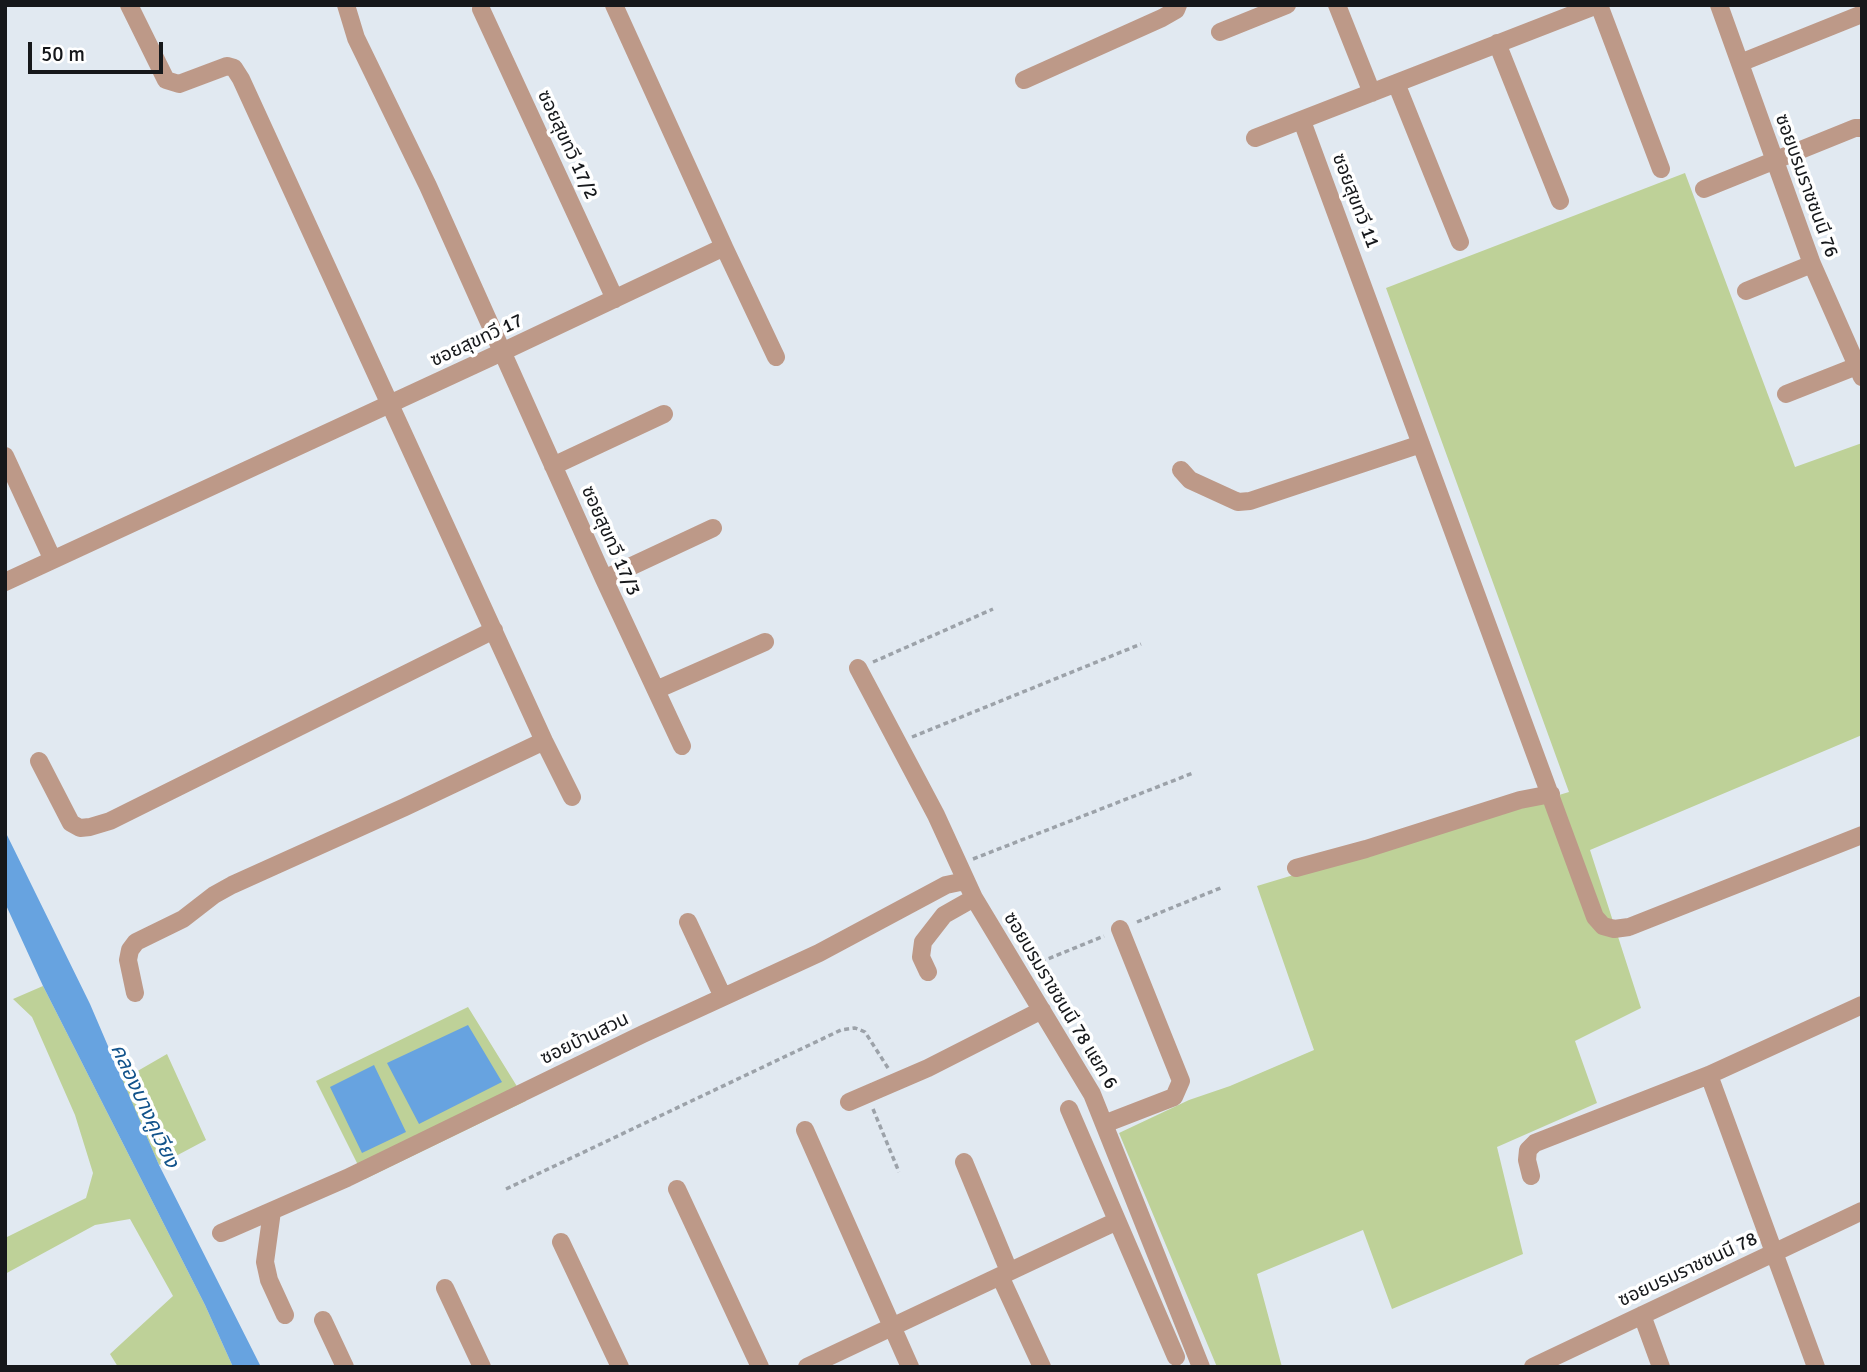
<!DOCTYPE html>
<html>
<head>
<meta charset="utf-8">
<style>
	body { margin:0 }
	#map { position:relative; width:1867px; height:1372px; overflow:hidden; background:#e1e9f1; font-family:Signika,sans-serif }
	canvas { display:block }
	.frame { position:absolute; inset:0; border:7px solid #16181b; pointer-events:none }
	.scale { position:absolute; left:28px; top:42px; width:135px; height:32px; box-sizing:border-box; border:4px solid #16181b; border-top:0; padding-left:9px; font-size:21px; line-height:24px; white-space:nowrap; color:#16181b; -webkit-text-stroke:5px #fff; paint-order:stroke }
</style>
</head>
<body>
<div id="map">
<canvas width="1867" height="1372"></canvas>
<div class="frame"></div>
<div class="scale">50 m</div>
</div>
<script>
const c = document.querySelector('canvas').getContext('2d');
c.lineJoin = 'round';
function fillPath(path, color) { c.fillStyle = color; c.fill(path, 'evenodd'); }
const toPath = rows => new Path2D(rows.map(r => 'M' + r).join(''));
function trace(path, color, width, dash) { c.strokeStyle = color; c.lineWidth = width; c.lineCap = dash ? 'butt' : 'round'; c.setLineDash(dash || []); c.stroke(path); }
function drawText(font, color, halo, rows, align = 'center') {
  c.font = font + ' Signika,"Noto Sans Thai",sans-serif'; c.lineWidth = 7; c.setLineDash([]); c.textBaseline = 'middle'; c.strokeStyle = halo; c.fillStyle = color; for (const [text, x, y, turn = 0] of rows) {
    c.save(); c.translate(x, y); c.rotate((+turn || 0) * Math.PI / 180); c.textAlign = isNaN(turn) ? turn : align; if (halo) c.strokeText(text, 0, 0); c.fillText(text, 0, 0); c.restore();
  }
}
fillPath(toPath([
	[1685,173,1795,467,1862,443,1862,735,1590,850,1641,1008,1575,1041,1597,1103,1497,1147,1523,1254,1392,1309,1363,1230,1257,1274,1282,1367,1217,1367,1119,1133,1189,1100,1230,1086,1314,1050,1257,886,1569,792,1386,288],
	[43,986,205,1305,233,1367,118,1367,110,1354,173,1296,130,1219,95,1225,5,1274,5,1238,86,1198,93,1173,75,1115,32,1017,13,999],
	[468,1007,526,1101,365,1179,316,1081],
	[167,1054,206,1140,159,1165,122,1080]
]), '#bed198');
fillPath(toPath([
	[5,831,90,1004,159,1165,261,1367,233,1367,205,1305,43,986,5,903],
	[468,1025,502,1082,419,1124,387,1063],
	[374,1065,406,1132,362,1153,330,1087]
]), '#67a3e0');
trace(toPath([
	[873,662,993,609],
	[912,737,1141,644],
	[973,859,1193,773],
	[1137,922,1223,887],
	[1033,965,1104,936],
	[873,1109,899,1172],
	[506,1189,841,1030,855,1028,865,1032,888,1068]
]), '#9ca2a9', 3.5, [5, 3.5]);
trace(toPath([
	[129,5,166,80,179,84,227,66,234,68,241,79,544,741,572,797],
	[346,5,356,38,428,186,604,579,682,746],
	[1337,5,1372,93],
	[1599,5,1661,169],
	[1719,5,1812,264,1862,377],
	[481,9,615,299],
	[1220,32,1287,5],
	[1497,43,1560,201],
	[1740,63,1862,14],
	[1024,80,1162,18,1176,10,1178,5],
	[1396,83,1460,242],
	[1302,121,1595,917,1603,926,1614,929,1629,927,1862,835],
	[1255,138,1597,5],
	[1704,189,1855,128,1862,128],
	[724,247,776,357],
	[1746,291,1812,264],
	[1786,394,1857,366],
	[5,456,52,558],
	[553,466,664,414],
	[1181,470,1190,480,1238,502,1250,501,1421,444],
	[604,579,713,528],
	[5,582,502,352,724,247,614,5],
	[858,668,936,815,974,898,1092,1094,1201,1367],
	[656,690,765,642],
	[39,761,71,823,80,828,90,827,110,821,494,630],
	[1296,868,1366,849,1520,800,1551,794],
	[688,922,723,997],
	[928,972,921,957,923,942,944,915,974,898],
	[135,993,128,960,130,950,136,942,183,919,214,895,232,885,405,807,544,741],
	[1709,1075,1816,1367],
	[849,1102,928,1068,1042,1010],
	[1069,1109,1176,1357],
	[1104,1124,1174,1097,1181,1081,1120,929],
	[805,1130,910,1367],
	[964,1162,1009,1271],
	[1531,1176,1527,1160,1528,1150,1535,1143,1709,1075,1862,1005],
	[677,1189,760,1367],
	[272,1211,265,1262,269,1280,285,1315],
	[221,1233,347,1178,643,1034,819,953,946,885,965,881],
	[561,1242,620,1367],
	[1000,1276,1042,1367],
	[445,1288,482,1367],
	[1642,1315,1661,1367],
	[323,1320,345,1367],
	[807,1367,1117,1221],
	[1533,1367,1862,1211]
]), '#bd9988', 18);
drawText('19px', '#16181b', '#fff', [
	["ซอยสุขทวี 17/2",567,145,65],
	["ซอยบรมราชชนนี 76",1806,186,70],
	["ซอยสุขทวี 11",1355,201,69],
	["ซอยสุขทวี 17",477,341,-25],
	["ซอยสุขทวี 17/3",610,541,66],
	["ซอยบรมราชชนนี 78 แยก 6",1060,1001,59],
	["ซอยบ้านสวน",585,1039,-26],
	["ซอยบรมราชชนนี 78",1688,1270,-25]
]);
drawText('italic 21px', '#12538b', '#fff', [
	["คลองบางคูเวียง",144,1106,65]
]);
</script>
</body>
</html>
